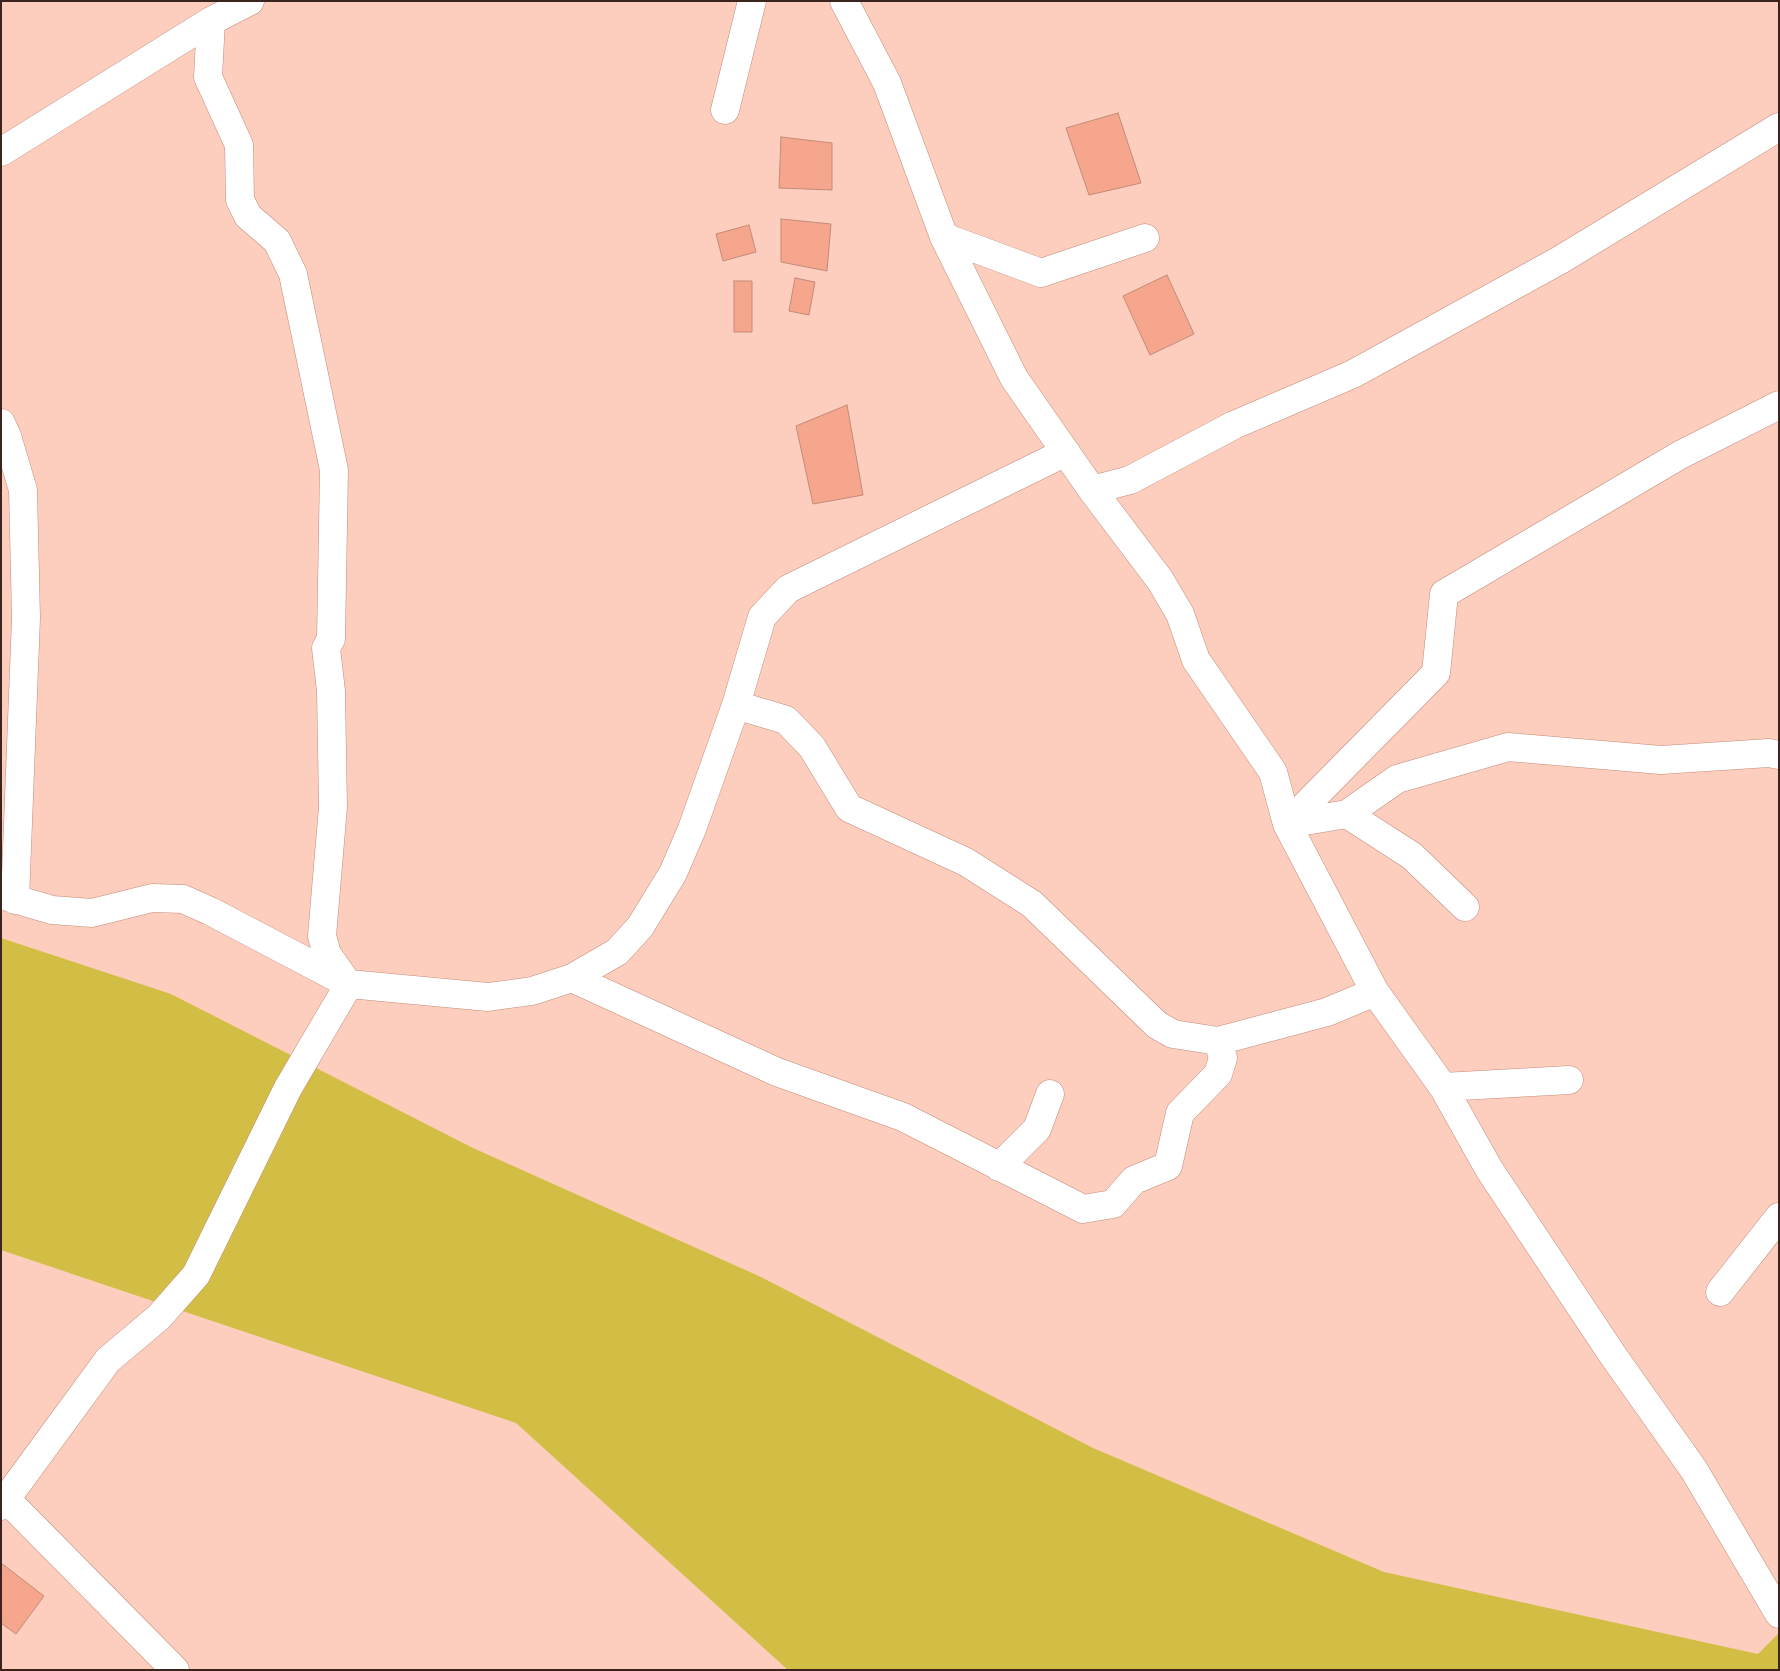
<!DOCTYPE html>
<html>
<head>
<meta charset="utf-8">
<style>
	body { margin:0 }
	#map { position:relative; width:1780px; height:1671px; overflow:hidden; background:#fdcebe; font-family:"Noto Sans",sans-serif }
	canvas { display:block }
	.frame { position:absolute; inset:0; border:2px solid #3a241d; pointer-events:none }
</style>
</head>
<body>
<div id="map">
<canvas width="1780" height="1671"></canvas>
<div class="frame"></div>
</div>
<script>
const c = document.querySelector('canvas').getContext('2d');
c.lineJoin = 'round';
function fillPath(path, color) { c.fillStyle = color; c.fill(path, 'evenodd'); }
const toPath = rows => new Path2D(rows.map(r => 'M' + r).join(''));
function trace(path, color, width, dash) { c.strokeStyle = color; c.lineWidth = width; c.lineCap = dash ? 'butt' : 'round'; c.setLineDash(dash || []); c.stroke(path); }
fillPath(toPath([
	[1,938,171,994,473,1148,761,1277,1093,1448,1384,1572,1758,1654,1779,1633,1779,1670,788,1670,516,1423,1,1250]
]), '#d3be45');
const building = toPath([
	[1118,113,1141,183,1089,195,1066,128,1118,113],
	[781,137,832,143,832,190,779,188,781,137],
	[781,219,831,224,827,271,781,262,781,219],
	[749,225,756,252,723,261,716,234,749,225],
	[1167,275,1194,334,1150,355,1123,296,1167,275],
	[795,278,815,282,809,315,789,311,795,278],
	[734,281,752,281,752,332,734,332,734,281],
	[847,405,863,495,813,504,796,426,847,405],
	[1,1563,44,1596,16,1634,1,1623,1,1563]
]);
fillPath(building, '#f5a68c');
trace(building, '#c28b79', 1);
const street = toPath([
	[844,1,887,83,944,237,1014,378,1092,490,1160,580,1180,614,1196,660,1273,772,1287,824,1375,992,1443,1087,1489,1169,1612,1354,1694,1470,1779,1614],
	[211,21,208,77,239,145,240,200,248,216,277,241,293,274,334,470,331,639,326,648,331,691,333,807,322,936,327,954,346,981],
	[725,110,752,1],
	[1,152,211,21,250,1],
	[944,237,1041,273,1145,238],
	[1,423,7,436,23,490,26,618,15,900],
	[1092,490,1130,480,1234,425,1353,374,1560,260,1779,127],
	[736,705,786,720,812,747,849,808,966,862,1032,904,1157,1025,1173,1034,1218,1041,1327,1012,1375,992],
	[1347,814,1412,856,1465,907],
	[1287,824,1436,673,1444,594,1680,455,1779,405],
	[1287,824,1347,814,1397,779,1508,747,1661,760,1769,753,1779,755],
	[1,895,52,910,92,913,152,898,183,899,210,911,349,984,488,997,532,991,572,978,617,952,640,927,673,873,692,829,736,705,762,617,788,589,1066,452],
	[572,978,777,1072,903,1117,1083,1209,1113,1204,1134,1180,1168,1166,1180,1113,1218,1074,1223,1058,1218,1041],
	[1443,1087,1569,1080],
	[999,1167,1037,1129,1050,1094],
	[1720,1292,1779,1217],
	[7,1500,175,1670],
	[1,1506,108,1360,159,1317,196,1275,288,1088,349,984]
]);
trace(street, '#c28b79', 29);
trace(street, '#fff', 28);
</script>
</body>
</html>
